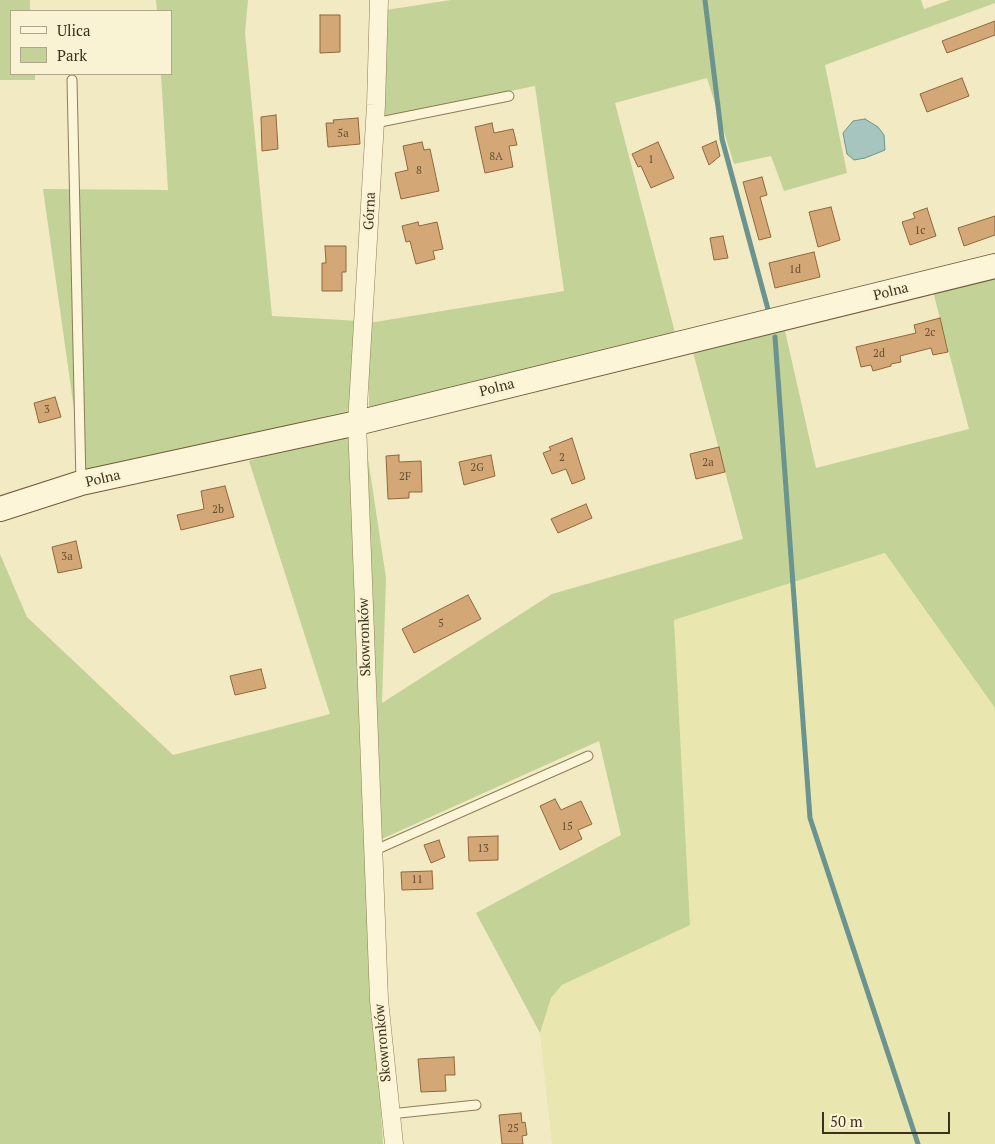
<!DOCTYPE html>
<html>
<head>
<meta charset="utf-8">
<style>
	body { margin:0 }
	#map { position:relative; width:995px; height:1144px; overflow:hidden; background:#f2eac3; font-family:"PT Serif",serif }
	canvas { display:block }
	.legend { position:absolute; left:10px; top:10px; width:162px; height:65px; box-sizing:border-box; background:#f9f3d4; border:1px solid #aea58b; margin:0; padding:6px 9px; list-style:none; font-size:15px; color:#3d311d }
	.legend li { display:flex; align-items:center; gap:10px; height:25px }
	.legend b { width:25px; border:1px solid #aea58b }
	.scale { position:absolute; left:822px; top:1112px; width:128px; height:22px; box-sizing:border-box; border:2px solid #3d311d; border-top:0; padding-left:6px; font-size:15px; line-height:18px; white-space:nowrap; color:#3d311d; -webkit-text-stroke:4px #f9f3d4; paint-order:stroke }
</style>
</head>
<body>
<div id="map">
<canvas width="995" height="1144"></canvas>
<ul class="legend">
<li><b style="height:6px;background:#fcf5d8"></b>Ulica</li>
<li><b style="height:14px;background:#c3d296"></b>Park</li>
</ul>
<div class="scale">50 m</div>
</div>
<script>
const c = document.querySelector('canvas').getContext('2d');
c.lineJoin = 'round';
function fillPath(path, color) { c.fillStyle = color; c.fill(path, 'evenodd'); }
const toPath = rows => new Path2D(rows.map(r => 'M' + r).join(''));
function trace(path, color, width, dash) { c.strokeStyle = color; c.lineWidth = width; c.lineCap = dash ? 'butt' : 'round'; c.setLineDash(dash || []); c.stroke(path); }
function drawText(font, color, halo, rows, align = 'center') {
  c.font = font + ' "PT Serif",serif'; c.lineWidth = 4.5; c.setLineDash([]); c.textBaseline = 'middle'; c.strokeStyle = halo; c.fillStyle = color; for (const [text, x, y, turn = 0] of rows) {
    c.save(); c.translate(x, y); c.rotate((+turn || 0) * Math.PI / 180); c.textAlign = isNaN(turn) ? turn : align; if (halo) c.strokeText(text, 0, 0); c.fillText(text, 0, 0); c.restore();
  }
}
fillPath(toPath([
	[886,553,995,708,995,1144,552,1144,540,1033,551,998,562,985,690,925,674,620]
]), '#e9e6b0');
fillPath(toPath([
	[0,0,30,0,30,11,11,11,11,74,35,74,35,80,0,80],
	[156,0,248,0,245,33,272,316,360,321,348,411,83,473,43,189,168,190,161,74,171,74,171,11,157,11],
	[451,0,921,0,924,9,950,0,995,0,995,3,825,65,847,173,784,191,771,156,734,164,707,78,615,103,677,340,369,408,369,323,564,291,535,86,382,117,386,10],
	[995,270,995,708,885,553,674,620,690,925,562,985,551,998,540,1033,476,913,621,835,599,741,364,847,383,1144,0,1144,0,554,27,617,173,755,330,714,249,461,363,425,386,578,382,703,552,594,743,539,690,341,783,322,816,468,969,429,931,284]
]), '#c3d296');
const water = toPath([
	[865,119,878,127,884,135,885,150,865,158,854,160,847,154,843,133,853,121,865,119]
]);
fillPath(water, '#a6c5bf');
trace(water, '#6b948f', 1);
trace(toPath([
	[705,0,722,139,769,313],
	[775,337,810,818,918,1144]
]), '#6b948f', 5);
const building = toPath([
	[320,15,340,15,340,52,320,53,320,15],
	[995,21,995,35,947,53,942,41,995,21],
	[962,78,969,96,927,112,920,94,962,78],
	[276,115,278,149,262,151,261,117,276,115],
	[358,118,360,144,328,147,326,123,334,123,333,120,358,118],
	[492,123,494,133,513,129,517,145,509,146,513,167,485,173,475,127,492,123],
	[716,141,720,156,709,165,702,147,716,141],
	[422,142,424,150,430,149,439,191,401,199,395,173,408,170,403,146,422,142],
	[658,142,674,178,651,188,641,166,638,167,632,154,658,142],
	[762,177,767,195,760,197,771,237,759,240,743,182,762,177],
	[831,207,840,240,818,247,809,212,831,207],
	[927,208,936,236,910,245,902,222,915,218,913,213,927,208],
	[995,216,995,235,964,246,958,228,995,216],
	[418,222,419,226,437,222,443,249,433,251,435,259,416,264,410,241,406,242,402,226,418,222],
	[723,236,728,258,714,260,710,238,723,236],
	[325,246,346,246,346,272,342,272,342,291,322,291,322,263,326,263,325,246],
	[814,252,820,277,775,288,769,263,814,252],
	[940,318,948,352,933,355,931,348,900,356,901,362,891,364,891,366,873,371,871,365,861,367,856,347,916,333,914,325,940,318],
	[55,397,61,417,39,423,34,403,55,397],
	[572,438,585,479,572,484,566,469,552,474,543,453,551,450,549,447,572,438],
	[719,447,725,472,696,479,690,454,719,447],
	[399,455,399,462,421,461,422,492,409,492,409,498,388,499,386,456,399,455],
	[491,455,495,476,464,485,459,462,491,455],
	[225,486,234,517,181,530,177,515,204,509,201,491,225,486],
	[586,504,592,518,558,533,551,519,586,504],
	[76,541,82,568,58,573,52,547,76,541],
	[468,595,481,619,414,653,402,629,468,595],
	[261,669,266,688,235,695,230,676,261,669],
	[555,799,561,810,581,801,592,824,578,830,582,839,560,850,540,806,555,799],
	[498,836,498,860,469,861,468,837,498,836],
	[439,840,445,857,431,863,424,845,439,840],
	[432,871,433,889,402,890,401,872,432,871],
	[454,1057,455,1075,445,1075,446,1091,421,1092,418,1059,454,1057],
	[521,1113,522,1123,525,1122,527,1135,522,1136,523,1144,502,1144,499,1115,521,1113]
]);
fillPath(building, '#d4a876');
trace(building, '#90673b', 1);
const lane = toPath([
	[72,80,81,483],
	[375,123,509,96],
	[373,851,588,756],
	[390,1114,476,1105]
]);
const street = toPath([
	[379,0,376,105,357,423,379,1000,394,1144]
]);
const secondary = toPath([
	[0,509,81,483,357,423,995,266]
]);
trace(lane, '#8f7c58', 11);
trace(street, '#8f7c58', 19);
trace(secondary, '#705c3b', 26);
trace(lane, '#fcf5d8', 9);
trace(street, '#fcf5d8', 18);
trace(secondary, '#fcf5d8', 24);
drawText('11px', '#634f33', null, [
	["5a",343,134],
	["8A",496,157],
	["1",651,160],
	["8",419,171],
	["1c",920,231],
	["1d",795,270],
	["2c",930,333],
	["2d",879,354],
	["3",47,410],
	["2",562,458],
	["2a",708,463],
	["2G",477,468],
	["2F",405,477],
	["2b",218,510],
	["3a",67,557],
	["5",441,624],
	["15",567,827],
	["13",483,849],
	["11",417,880],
	["25",513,1129]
]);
drawText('14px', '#3d311d', '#f9f3d4', [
	["Górna",370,211,-87],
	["Polna",891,292,-14],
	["Polna",497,388,-14],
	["Polna",103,479,-13],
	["Skowronków",365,637,-92],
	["Skowronków",383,1043,-95]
]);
</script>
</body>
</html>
